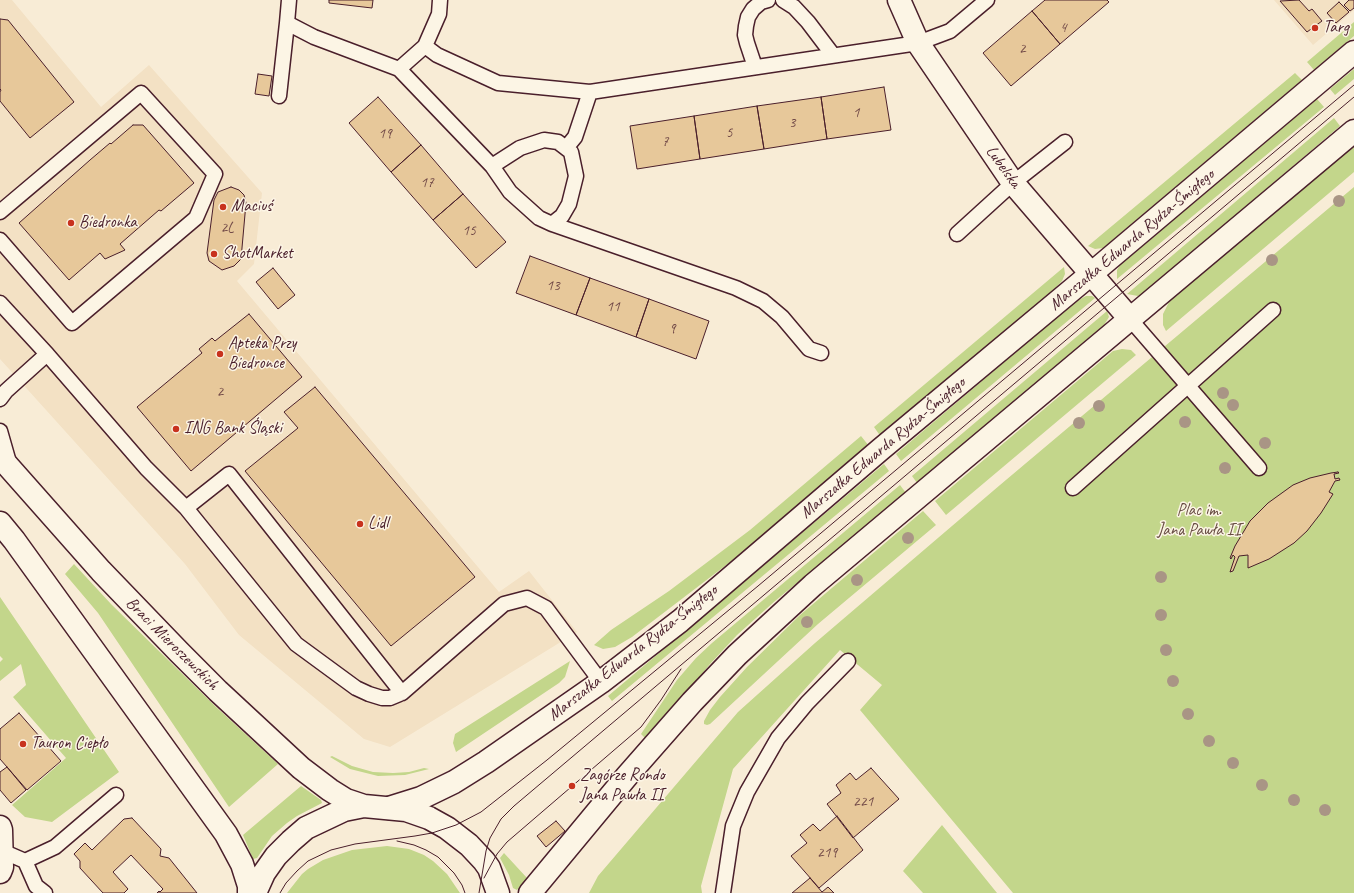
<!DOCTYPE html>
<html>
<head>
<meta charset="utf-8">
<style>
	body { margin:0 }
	canvas { display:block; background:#f8ecd6 }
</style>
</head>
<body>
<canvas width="1354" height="893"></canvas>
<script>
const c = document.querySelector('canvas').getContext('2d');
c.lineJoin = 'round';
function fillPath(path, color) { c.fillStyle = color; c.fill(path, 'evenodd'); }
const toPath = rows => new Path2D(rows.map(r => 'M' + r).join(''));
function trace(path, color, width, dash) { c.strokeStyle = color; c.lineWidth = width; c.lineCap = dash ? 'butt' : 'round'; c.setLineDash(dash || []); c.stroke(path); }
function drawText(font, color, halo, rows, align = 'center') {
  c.font = font + ' Caveat,sans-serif'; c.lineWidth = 3; c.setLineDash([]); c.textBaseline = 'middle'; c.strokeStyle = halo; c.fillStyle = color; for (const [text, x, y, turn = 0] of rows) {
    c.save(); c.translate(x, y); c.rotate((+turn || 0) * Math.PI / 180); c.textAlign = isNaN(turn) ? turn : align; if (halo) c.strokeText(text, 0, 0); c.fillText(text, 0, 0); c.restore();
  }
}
fillPath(toPath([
	[0,0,12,0,101,107,149,65,262,193,254,264,237,281,499,592,529,571,577,632,390,747,364,739,239,635,185,564,0,359],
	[1274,0,1354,0,1354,10,1313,45]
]), '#f3e1c4');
fillPath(toPath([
	[1354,22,1354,36,1314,70,1307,62],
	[1354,69,1354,79,1335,95,1330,89],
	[1295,73,1302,80,1103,248,1095,249,1088,246],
	[1317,99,1324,107,1117,279,1117,270,1120,265],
	[1334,118,1340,126,1143,294,1138,296,1127,294],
	[1354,146,1354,172,1166,331,1163,325,1163,314,1169,302],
	[1354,187,1354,893,1013,893,860,710,882,685,840,650,733,769,701,886,702,893,589,893,598,876,738,712,815,643,1000,485],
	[1064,267,1065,274,1062,281,1049,295,881,437,874,427],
	[1086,296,1092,296,1095,298,901,461,896,454,1075,302],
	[1107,311,1109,317,1104,325,917,483,912,476],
	[1122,349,1131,350,1136,355,946,515,935,501,1113,351],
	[861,436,869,446,751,546,632,637,615,647,603,649,594,645,611,630,669,591,750,530],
	[884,464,889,471,612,701,608,696],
	[900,485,906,493,775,601,737,635,710,664,653,733,645,738,641,734,677,680,696,658,712,643],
	[923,511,936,525,818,624,710,724,707,725,704,724,704,721,710,710,720,697,747,667,800,615],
	[74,564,111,604,216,707,278,764,229,807,98,613,65,574],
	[0,597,119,772,52,822,25,817,12,805,66,758,13,697,26,685,21,664,0,681,0,662,3,659,0,656],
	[570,661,565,677,559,683,456,752,453,743,455,734],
	[332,756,352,766,373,772,393,773,409,772,424,768,429,769,405,775,378,776,350,769,330,757],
	[301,786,321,800,322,803,297,816,287,823,272,836,257,858,253,859,243,835],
	[942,825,997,893,923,893,903,871],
	[387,846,409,849,424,855,433,861,447,874,460,893,287,893,302,874,308,869,323,860,352,850],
	[504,853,527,878,517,890,513,888,509,875,500,858]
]), '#c3d68b');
const building = toPath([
	[329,0,373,0,372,8,329,3,329,0],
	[1045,0,1107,0,1109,2,1060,44,1032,11,1045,0],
	[1299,0,1309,11,1312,9,1322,21,1307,32,1280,1,1299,0],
	[1349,0,1354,0,1354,8,1350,11,1344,5,1349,0],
	[1339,2,1349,12,1336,23,1327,13,1339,2],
	[1032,11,1060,44,1011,86,983,53,1032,11],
	[0,19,8,20,74,102,30,138,0,101,0,92,1,90,0,89,0,19],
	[258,74,272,76,269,96,255,94,258,74],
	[884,87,891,130,827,139,821,97,884,87],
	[378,97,421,145,391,172,349,123,378,97],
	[821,97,827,139,764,149,757,106,821,97],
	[757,106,764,149,700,159,694,116,757,106],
	[694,116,700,159,637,169,630,126,694,116],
	[133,125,143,125,194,183,161,211,159,210,120,244,125,250,105,259,100,253,69,280,19,223,90,160,110,143,111,144,133,125],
	[421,145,463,194,433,220,391,172,421,145],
	[231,187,239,190,244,195,246,203,241,259,234,266,222,270,209,261,207,253,214,200,218,192,231,187],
	[463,194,506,242,476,268,433,220,463,194],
	[530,256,590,278,576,315,516,293,530,256],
	[273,268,295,295,278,309,256,282,273,268],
	[590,278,649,299,636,337,576,315,590,278],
	[649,299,709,321,696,359,636,337,649,299],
	[249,314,302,377,191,471,137,407,202,353,199,349,212,338,215,341,249,314],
	[315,387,475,577,391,646,245,471,298,428,284,412,315,387],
	[1338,472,1339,473,1334,474,1335,479,1339,478,1340,480,1335,481,1329,492,1333,494,1321,513,1307,531,1294,543,1269,559,1248,568,1248,555,1239,556,1233,571,1230,572,1235,557,1233,555,1231,559,1230,558,1235,546,1250,521,1268,503,1293,485,1310,478,1331,473,1338,472],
	[19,713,61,761,27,790,0,759,0,729,19,713],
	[7,767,26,790,11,803,0,790,0,772,7,767],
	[871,768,899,799,853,838,827,804,841,793,836,785,850,773,856,780,871,768],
	[837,816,863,850,819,888,791,856,807,843,800,835,813,824,820,831,837,816],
	[132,818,161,849,160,856,169,858,197,893,157,893,159,891,160,892,163,889,131,855,113,872,128,889,124,893,103,893,80,868,80,861,74,854,85,843,92,850,124,819,132,818],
	[556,821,565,831,546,847,537,836,556,821],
	[810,878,822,892,828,887,834,893,792,893,810,878]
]);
fillPath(building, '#e7c89a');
trace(building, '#4a1f2b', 1);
const service = toPath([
	[289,0,287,23,314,37,399,69,425,46,439,14,440,0],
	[783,0,794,7,808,22,833,55],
	[425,46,437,55,498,83,590,92,918,43,950,31,987,0],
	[755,67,747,43,745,35,746,26,748,17,753,9,761,2,768,0],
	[399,69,492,166,510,192,539,218,552,224,562,216,569,204,576,176,571,152,558,142,544,140,520,148,492,166],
	[279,96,287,23],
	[566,148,575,137,590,92],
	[0,212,141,93,215,174,196,218,72,323,0,240],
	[552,224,736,288,763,301,782,317,809,349,821,353],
	[957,234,1013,183,1065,142],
	[0,303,47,354,146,468,186,508,229,474,402,693,504,604,527,598,546,608,601,682],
	[1130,319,1259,468],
	[0,399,6,391,47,354],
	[0,431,10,466],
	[1073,488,1273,310],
	[186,508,296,644,356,688,369,694,382,698,390,698,402,693],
	[2,851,25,861,55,847,116,795],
	[25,861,36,886,45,893],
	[723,893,733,826,747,792,778,738,807,703,848,661]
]);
const minor = toPath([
	[899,0,918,43,1013,183,1130,319],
	[0,827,1,830,2,867,0,872]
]);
const tertiary = toPath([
	[389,808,421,798,454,782,486,762,601,682,680,621,881,449,1091,274,1354,52],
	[530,893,627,776,692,702,737,655,813,585,1354,131]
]);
const secondary = toPath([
	[0,457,101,571,179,652,218,691,301,768,330,790,346,800,364,806],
	[0,523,14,540,226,834,242,864,249,886,249,893],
	[255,893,264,873,276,856,291,841,306,828,344,810,364,806,406,810,429,818,447,828,469,845,484,861,489,868,498,893]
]);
trace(service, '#4a1f2b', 17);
trace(minor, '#4a1f2b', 25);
trace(tertiary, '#4a1f2b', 25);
trace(secondary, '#4a1f2b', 25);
trace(service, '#fcf5e5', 14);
trace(minor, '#fcf5e5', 22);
trace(tertiary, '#fcf5e5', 22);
trace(secondary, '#fcf5e5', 22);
trace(toPath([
	[397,841,414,845,426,850,438,857,454,873,462,885,465,893],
	[484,878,497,854,507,842,641,727,661,700,681,669],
	[280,893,286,883,297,871,308,861,331,850,355,844,415,836,432,833,456,825,481,812,547,760,758,586,1354,85],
	[479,893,486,851,490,838,501,819,514,806,1354,97]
]), '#4a1f2b', 1);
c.fillStyle = '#a99585';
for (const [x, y] of [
	[1339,201],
	[1272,260],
	[1223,393],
	[1233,405],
	[1099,406],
	[1185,422],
	[1079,423],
	[1265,443],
	[1225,468],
	[908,538],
	[1161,577],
	[857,580],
	[1161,615],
	[807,622],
	[1166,650],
	[1173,681],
	[1188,714],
	[1209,741],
	[1233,763],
	[1262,785],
	[1294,800],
	[1325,810]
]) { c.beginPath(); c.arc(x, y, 6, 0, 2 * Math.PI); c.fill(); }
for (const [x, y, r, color] of [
	[1315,28,4,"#c8321e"],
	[223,207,4,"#c8321e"],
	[71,223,4,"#c8321e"],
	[214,254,4,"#c8321e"],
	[220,354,4,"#c8321e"],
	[176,429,4,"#c8321e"],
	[360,524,4,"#c8321e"],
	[23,744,4,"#c8321e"],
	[572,786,4,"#c8321e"]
]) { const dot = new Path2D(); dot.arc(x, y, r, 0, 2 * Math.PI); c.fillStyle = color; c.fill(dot); trace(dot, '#fcf5e5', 1.5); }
drawText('15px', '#714947', null, [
	["4",1063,28],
	["2",1022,49],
	["1",856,113],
	["3",792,123],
	["5",729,133],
	["19",385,134],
	["7",665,142],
	["17",427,183],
	["2L",227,228],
	["15",469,231],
	["13",553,286],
	["11",613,307],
	["9",672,329],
	["2",220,392],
	["221",863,802],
	["219",827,853]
]);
drawText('17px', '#4a1f2b', '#fcf5e5', [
	["Targ",1323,28],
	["Maciuś",231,207],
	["Biedronka",79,223],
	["ShotMarket",222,254],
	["Apteka Przy",228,344],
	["Biedronce",228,364],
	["ING Bank Śląski",184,429],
	["Lidl",368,524],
	["Tauron Ciepło",31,744],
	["Zagórze Rondo",580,776],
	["Jana Pawła II",580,796]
], 'left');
drawText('17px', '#4a1f2b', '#fcf5e5', [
	["Lubelska",1003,167,54],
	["Marszałka Edwarda Rydza-Śmigłego",1132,240,-40],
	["Marszałka Edwarda Rydza-Śmigłego",883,448,-40],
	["Braci Mieroszewskich",172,644,45],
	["Marszałka Edwarda Rydza-Śmigłego",633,653,-38]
]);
drawText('17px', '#684d43', '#fcf5e5', [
	["Plac im.",1199,511],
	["Jana Pawła II",1199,531]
]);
</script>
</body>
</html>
